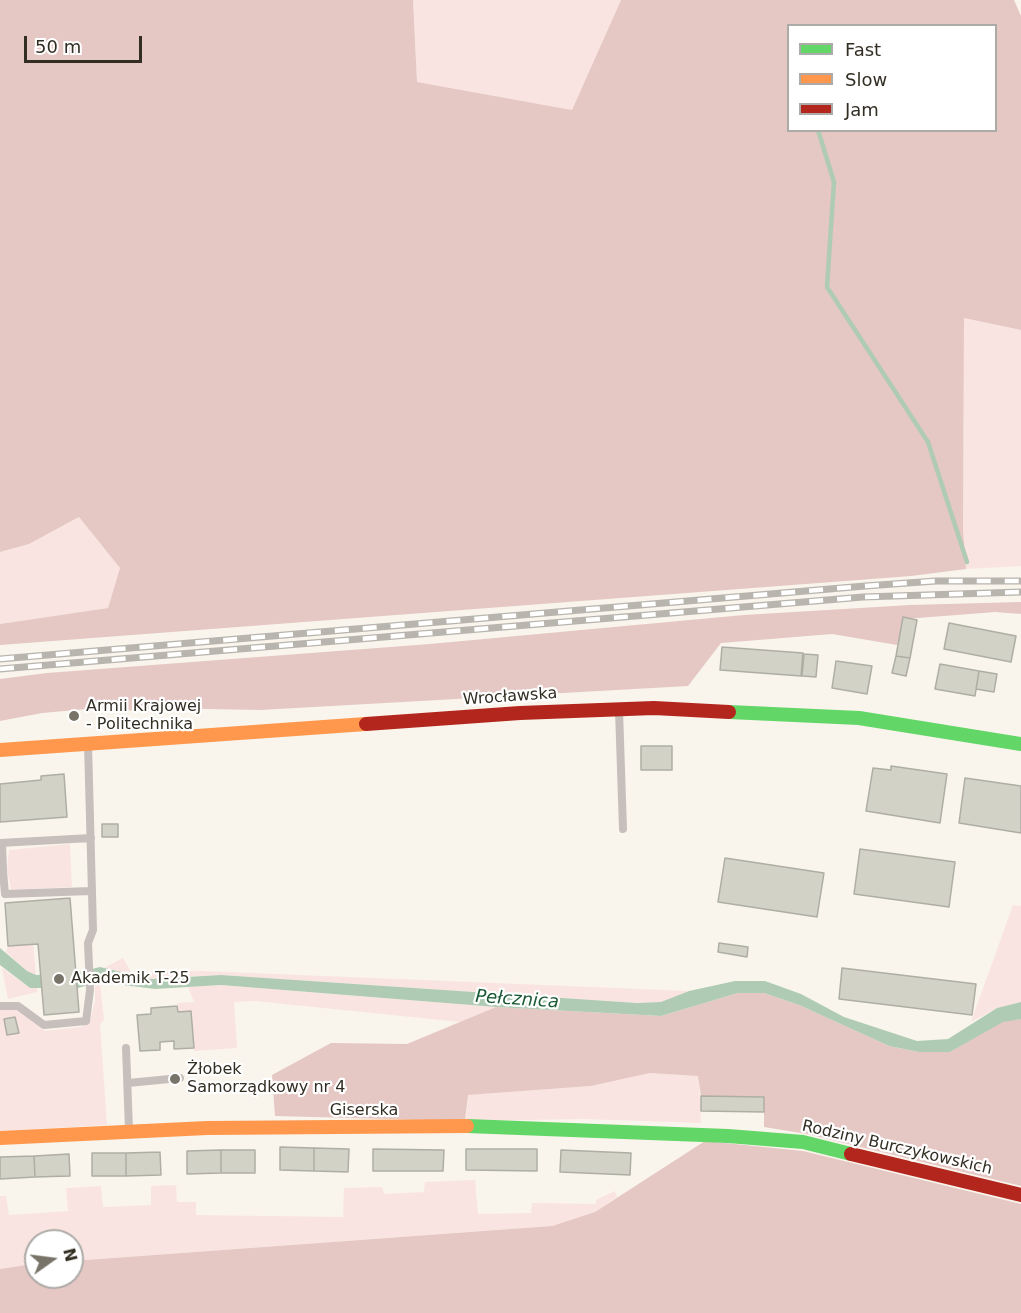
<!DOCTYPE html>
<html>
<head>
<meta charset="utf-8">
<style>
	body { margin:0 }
	#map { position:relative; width:1021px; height:1313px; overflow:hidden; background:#f9f5ec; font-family:"DejaVu Sans",sans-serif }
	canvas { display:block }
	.legend { position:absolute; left:787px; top:24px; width:210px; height:108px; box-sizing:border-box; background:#fff; border:2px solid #adaba7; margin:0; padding:8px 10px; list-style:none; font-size:18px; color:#332e23 }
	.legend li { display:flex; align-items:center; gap:12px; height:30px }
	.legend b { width:30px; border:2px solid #adaba7 }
	.north { position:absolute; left:24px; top:1229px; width:60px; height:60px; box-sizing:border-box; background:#fff; border:2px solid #adaba7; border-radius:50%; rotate:76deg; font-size:16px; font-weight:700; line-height:24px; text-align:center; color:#332e23 }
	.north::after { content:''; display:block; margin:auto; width:21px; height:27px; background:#787469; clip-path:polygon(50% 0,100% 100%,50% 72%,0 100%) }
	.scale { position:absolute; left:24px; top:36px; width:118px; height:27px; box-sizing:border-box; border:3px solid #332e23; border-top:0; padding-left:8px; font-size:18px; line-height:21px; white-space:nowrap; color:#332e23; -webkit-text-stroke:4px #fff; paint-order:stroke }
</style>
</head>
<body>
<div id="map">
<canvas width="1021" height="1313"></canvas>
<ul class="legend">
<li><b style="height:8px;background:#63d668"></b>Fast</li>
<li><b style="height:8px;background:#ff974d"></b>Slow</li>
<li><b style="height:8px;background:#b3261e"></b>Jam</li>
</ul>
<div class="north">N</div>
<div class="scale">50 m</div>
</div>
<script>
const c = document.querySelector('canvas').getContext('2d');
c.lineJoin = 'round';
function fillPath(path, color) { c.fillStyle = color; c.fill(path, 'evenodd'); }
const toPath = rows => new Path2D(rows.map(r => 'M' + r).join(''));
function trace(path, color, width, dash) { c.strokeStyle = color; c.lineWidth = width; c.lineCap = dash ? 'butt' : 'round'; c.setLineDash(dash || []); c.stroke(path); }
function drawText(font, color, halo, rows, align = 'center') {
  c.font = font + ' "DejaVu Sans",sans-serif'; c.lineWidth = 4.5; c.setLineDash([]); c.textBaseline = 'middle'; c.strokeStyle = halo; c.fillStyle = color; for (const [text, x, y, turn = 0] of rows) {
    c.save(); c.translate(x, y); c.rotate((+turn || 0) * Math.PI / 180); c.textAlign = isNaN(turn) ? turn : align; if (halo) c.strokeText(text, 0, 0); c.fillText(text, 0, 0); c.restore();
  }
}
fillPath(toPath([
	[413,0,621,0,572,110,417,82],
	[964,318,1021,330,1021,566,966,569,963,530],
	[79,517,120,568,108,608,0,624,0,552,29,544],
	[70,844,72,887,11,890,7,870,9,850],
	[1013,905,1021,906,1021,1002,997,1008,971,1022],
	[33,942,36,975,27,971,6,952,9,944],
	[123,958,131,972,203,971,689,991,661,1002,637,1003,221,975,151,979,104,968],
	[2,968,30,988,37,988,37,992,8,999],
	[100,982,104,1020,100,1024,107,1125,0,1131,0,1010,19,1010,45,1031,81,1027,90,1021,95,1001,95,985],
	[221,985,496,1007,460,1022,255,1001,234,1002,237,1048,194,1051,191,1011,178,1012,177,1003,194,1002,188,987],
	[650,1073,699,1076,701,1123,583,1119,466,1121,468,1095,591,1086],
	[475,1180,478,1214,531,1213,532,1203,596,1204,596,1200,615,1191,617,1197,595,1212,552,1226,72,1261,72,1241,36,1241,36,1264,0,1269,0,1196,6,1196,9,1215,68,1211,66,1188,101,1186,103,1207,151,1205,151,1186,176,1185,177,1202,196,1202,196,1215,343,1217,344,1188,382,1187,384,1194,424,1192,425,1182]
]), '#fae4e1');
fillPath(toPath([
	[0,0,413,0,417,82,572,110,621,0,1014,0,1021,16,1021,330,964,318,963,530,966,569,911,576,0,645,0,624,108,608,120,568,79,517,29,544,0,552],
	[788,26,996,26,996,130,788,130],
	[1021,602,1021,614,995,612,905,619,897,645,832,634,721,643,688,686,260,710,153,708,139,711,98,708,42,713,0,721,0,679,47,673,430,644,744,615,910,605],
	[738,993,764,993,799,1005,889,1046,919,1052,950,1052,1003,1021,1021,1019,1021,1186,807,1134,764,1127,764,1098,701,1096,698,1076,650,1073,591,1086,468,1095,465,1121,275,1116,272,1075,331,1043,407,1044,496,1007,661,1016],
	[705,1141,803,1151,1021,1204,1021,1313,0,1313,0,1269,33,1264,36,1264,36,1277,72,1277,72,1261,552,1226,595,1212]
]), '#e5c7c4');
fillPath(toPath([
	[0,948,27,971,36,975,76,973,100,967,151,979,221,975,637,1003,661,1002,689,991,735,981,765,981,801,994,844,1017,917,1041,948,1039,997,1008,1021,1002,1021,1019,1003,1022,950,1052,919,1052,889,1046,799,1005,764,993,738,993,661,1016,496,1007,221,985,155,989,100,982,78,988,30,988,0,965]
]), '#b0cbb4');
trace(toPath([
	[818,130,834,182,827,287,928,442,967,562]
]), '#b0cbb4', 4.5);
const building = toPath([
	[903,617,917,620,910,658,896,656,903,617],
	[949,623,1016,636,1011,662,944,649,949,623],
	[722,647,803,653,801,676,720,670,722,647],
	[804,654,818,655,816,677,802,676,804,654],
	[896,656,910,658,906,676,892,673,896,656],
	[836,661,872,666,867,694,832,688,836,661],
	[940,664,979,671,975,696,935,689,940,664],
	[979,671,997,674,994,692,976,689,979,671],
	[641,746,672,746,672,770,641,770,641,746],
	[891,766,947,774,940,823,866,811,873,768,891,770,891,766],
	[64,774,67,817,0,822,0,784,41,780,41,776,64,774],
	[965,778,1021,786,1021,833,959,823,965,778],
	[102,824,118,824,118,837,102,837,102,824],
	[860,849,955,862,949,907,854,894,860,849],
	[725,858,824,873,817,917,718,902,725,858],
	[70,898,79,1012,44,1015,38,944,8,946,5,903,70,898],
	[719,943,748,947,747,957,718,952,719,943],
	[842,968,976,984,972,1015,839,999,842,968],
	[177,1006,178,1012,191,1011,194,1048,174,1049,174,1041,160,1042,160,1050,140,1051,137,1015,151,1014,151,1008,177,1006],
	[15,1017,19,1033,7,1035,4,1019,15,1017],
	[701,1096,764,1097,764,1112,701,1111,701,1096],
	[280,1147,314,1148,314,1171,280,1170,280,1147],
	[314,1148,349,1149,348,1172,314,1171,314,1148],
	[373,1149,444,1150,443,1171,373,1171,373,1149],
	[466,1149,537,1149,537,1171,466,1170,466,1149],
	[221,1150,255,1150,255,1173,221,1173,221,1150],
	[221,1150,221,1173,187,1174,187,1151,221,1150],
	[561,1150,631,1153,630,1175,560,1172,561,1150],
	[160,1152,161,1175,126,1176,126,1153,160,1152],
	[92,1153,126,1153,126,1176,92,1176,92,1153],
	[69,1154,70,1176,35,1177,34,1156,69,1154],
	[34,1156,35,1177,0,1179,0,1157,34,1156]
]);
fillPath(building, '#d2d2c6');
trace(building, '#afaea5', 1.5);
trace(toPath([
	[619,710,623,829],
	[0,843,91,838],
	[2,843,3,871],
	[0,871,3,871,5,894,91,891],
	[0,1006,18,1006,44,1025,86,1021,90,990,88,943,93,930,88,744],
	[126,1048,129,1130],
	[128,1083,180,1078]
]), '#c6bfbc', 8);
trace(toPath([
	[729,712,859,718,1021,744],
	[467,1126,728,1136,803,1142,851,1154]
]), '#63d668', 14);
trace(toPath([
	[0,750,366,724],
	[0,1138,207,1128,467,1126]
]), '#ff974d', 14);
trace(toPath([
	[366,724,520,713,654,708,729,712],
	[851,1154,1021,1195]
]), '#b3261e', 14);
const rail = toPath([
	[0,659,865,586,936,581,1021,581],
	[0,669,863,597,1021,592]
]);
trace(rail, '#b8b4ae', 7);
trace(rail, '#fff', 4.5, [14]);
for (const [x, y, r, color] of [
	[74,716,6,"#787469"],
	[59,979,6,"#787469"],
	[175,1079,6,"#787469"]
]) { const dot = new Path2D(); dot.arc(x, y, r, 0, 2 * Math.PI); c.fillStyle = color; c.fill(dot); trace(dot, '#fff', 2); }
drawText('16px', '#332e23', '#fff', [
	["Wrocławska",510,697,-4],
	["Giserska",364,1111],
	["Rodziny Burczykowskich",897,1148,13]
]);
drawText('16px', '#332e23', '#fff', [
	["Armii Krajowej",86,707],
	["- Politechnika",86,725],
	["Akademik T-25",71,979],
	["Żłobek",187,1070],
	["Samorządkowy nr 4",187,1088]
], 'left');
drawText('italic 18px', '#1a5933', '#fff', [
	["Pełcznica",517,1000,4]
]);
</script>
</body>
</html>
